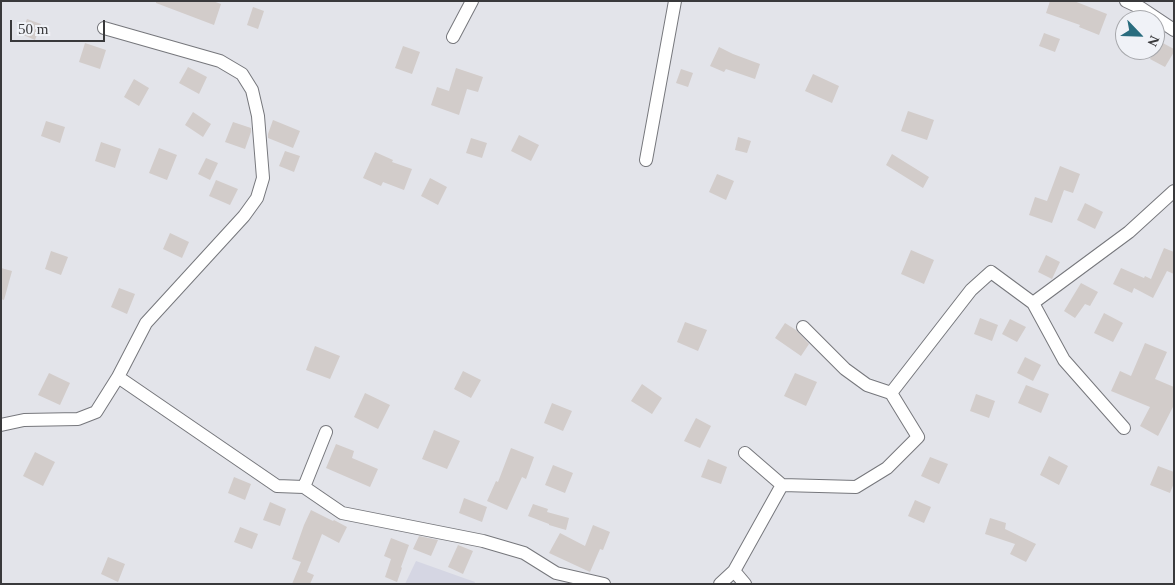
<!DOCTYPE html>
<html>
<head>
<meta charset="utf-8">
<style>
	body { margin:0 }
	#map { position:relative; width:1175px; height:585px; overflow:hidden; background:#e3e4ea; font-family:"Times New Roman",serif }
	canvas { display:block }
	.frame { position:absolute; inset:0; border:2px solid #39393b; pointer-events:none }
	.north { position:absolute; left:1115px; top:10px; width:50px; height:50px; box-sizing:border-box; background:#f0f2f7; border:1px solid #a7a8ac; border-radius:50%; rotate:114deg; font-size:14px; font-weight:700; line-height:20px; text-align:center; color:#39393b }
	.north::after { content:''; display:block; margin:auto; width:18px; height:22px; background:#296c7e; clip-path:polygon(50% 0,100% 100%,50% 72%,0 100%) }
	.scale { position:absolute; left:10px; top:20px; width:95px; height:22px; box-sizing:border-box; border:2px solid #39393b; border-top:0; padding-left:6px; font-size:15px; line-height:18px; white-space:nowrap; color:#39393b; -webkit-text-stroke:4px #f0f2f7; paint-order:stroke }
</style>
</head>
<body>
<div id="map">
<canvas width="1175" height="585"></canvas>
<div class="frame"></div>
<div class="north">N</div>
<div class="scale">50 m</div>
</div>
<script>
const c = document.querySelector('canvas').getContext('2d');
c.lineJoin = 'round';
function fillPath(path, color) { c.fillStyle = color; c.fill(path, 'evenodd'); }
const toPath = rows => new Path2D(rows.map(r => 'M' + r).join(''));
function trace(path, color, width, dash) { c.strokeStyle = color; c.lineWidth = width; c.lineCap = dash ? 'butt' : 'round'; c.setLineDash(dash || []); c.stroke(path); }
fillPath(toPath([
	[416,561,475,582,474,584,405,584]
]), '#d5d6e3');
fillPath(toPath([
	[156,1,213,1,221,4,214,25,156,3],
	[1050,1,1074,1,1107,14,1099,35,1079,27,1080,25,1046,13],
	[253,7,264,11,258,29,247,25],
	[27,19,41,24,35,40,21,34],
	[1044,33,1060,39,1055,52,1039,46],
	[1159,41,1174,49,1174,52,1165,67,1150,59],
	[85,43,106,50,100,69,79,62],
	[403,46,420,52,412,74,395,68],
	[719,47,733,54,760,64,755,79,726,69,724,72,710,66],
	[188,67,207,77,199,94,179,83],
	[456,68,483,77,478,92,467,89,459,115,431,105,437,87,449,91],
	[681,69,693,73,688,87,676,83],
	[813,74,839,86,832,103,805,91],
	[134,79,149,88,139,106,124,97],
	[908,111,934,120,927,140,901,131],
	[193,112,211,124,203,137,185,125],
	[273,120,300,131,293,148,268,138,268,134],
	[46,121,65,127,60,143,41,136],
	[233,122,251,128,251,132,245,149,225,142],
	[519,135,539,145,531,161,511,151],
	[738,137,751,141,747,153,735,150],
	[471,138,487,143,482,158,466,153],
	[101,142,121,149,115,168,95,161],
	[159,148,177,155,167,180,149,173],
	[285,151,300,156,294,172,279,166],
	[375,152,393,160,392,162,412,169,404,190,383,182,381,186,363,178],
	[892,154,929,177,923,188,886,165],
	[206,158,218,163,210,180,198,174],
	[1060,166,1080,174,1073,193,1064,190,1052,223,1029,215,1035,197,1047,201],
	[717,174,734,181,726,200,709,192],
	[430,178,447,187,438,205,421,196],
	[216,180,238,189,230,205,209,196],
	[1085,203,1103,212,1095,229,1077,220],
	[170,233,189,242,182,258,163,249],
	[1164,248,1174,252,1174,274,1167,271,1153,298,1134,288,1132,293,1113,284,1121,268,1144,278,1145,276,1151,279],
	[911,250,934,260,924,284,901,274],
	[51,251,68,257,61,275,45,269],
	[1046,255,1060,262,1052,279,1038,272],
	[1,268,12,271,4,300,1,299],
	[1081,283,1098,292,1090,306,1085,304,1075,318,1064,311],
	[119,288,135,294,127,314,111,307],
	[1104,313,1123,323,1113,342,1094,333],
	[980,318,998,325,992,341,974,334],
	[1010,319,1026,327,1017,342,1002,334],
	[685,322,707,330,698,351,677,342],
	[785,323,796,330,809,344,801,356,775,338],
	[1145,343,1167,352,1155,379,1174,387,1174,405,1158,436,1140,426,1150,407,1111,391,1120,371,1131,376],
	[315,346,340,356,330,379,306,370],
	[1025,357,1041,365,1033,381,1017,373],
	[463,371,481,380,471,398,454,389],
	[49,373,70,383,60,405,38,395],
	[795,373,817,382,806,406,784,396],
	[642,384,662,398,652,414,631,401],
	[1026,385,1049,394,1041,413,1018,403],
	[365,393,390,405,378,429,354,417],
	[976,394,995,401,989,418,970,411],
	[552,403,572,411,563,431,544,423],
	[696,418,711,426,700,448,684,441],
	[434,430,460,441,447,469,422,459],
	[336,444,354,451,352,458,378,469,370,487,326,468],
	[511,448,534,457,526,479,522,477,507,510,487,501,496,481,498,482],
	[35,452,55,462,43,486,23,476],
	[1049,456,1068,466,1059,485,1040,475],
	[930,457,948,464,939,484,921,476],
	[708,459,727,467,721,484,701,477],
	[553,465,573,473,565,493,545,485],
	[1158,466,1174,472,1174,483,1170,493,1150,485],
	[234,477,251,484,245,500,228,493],
	[464,498,487,507,482,522,459,513],
	[915,500,931,507,924,523,908,516],
	[270,502,286,509,280,526,263,520],
	[533,504,548,509,547,512,569,518,566,530,549,525,549,524,528,516],
	[311,510,333,521,334,520,347,527,339,543,322,534,307,572,314,575,310,584,292,584,301,562,292,559,304,525],
	[990,518,1006,523,1005,529,1036,544,1026,562,1010,554,1015,544,985,534],
	[593,525,610,532,603,550,600,549,590,572,549,553,560,533,585,546],
	[240,527,258,534,252,549,234,542],
	[419,536,438,540,431,556,413,549],
	[391,538,409,545,401,567,402,568,397,582,385,577,391,559,384,556],
	[458,545,473,551,463,574,448,567],
	[108,557,125,564,118,582,101,574]
]), '#d2ccca');
const minor = toPath([
	[1126,1,1141,8,1174,30],
	[104,28,220,61,242,74,252,90,258,116,263,178,257,198,244,216,146,323,118,377],
	[453,37,472,1],
	[646,160,675,1],
	[1033,303,1129,232,1174,191],
	[891,393,971,290,991,272,1033,303,1064,360,1124,428],
	[1,425,24,420,78,419,96,412,118,377,277,486,304,487,342,513,483,541,524,553,556,573,604,584],
	[745,453,782,485,856,487,887,468,918,437,891,393,867,385,845,369,803,327],
	[304,487,326,432],
	[734,571,782,485],
	[720,584,734,571,745,584]
]);
trace(minor, '#76777c', 14);
trace(minor, '#fff', 12);
</script>
</body>
</html>
